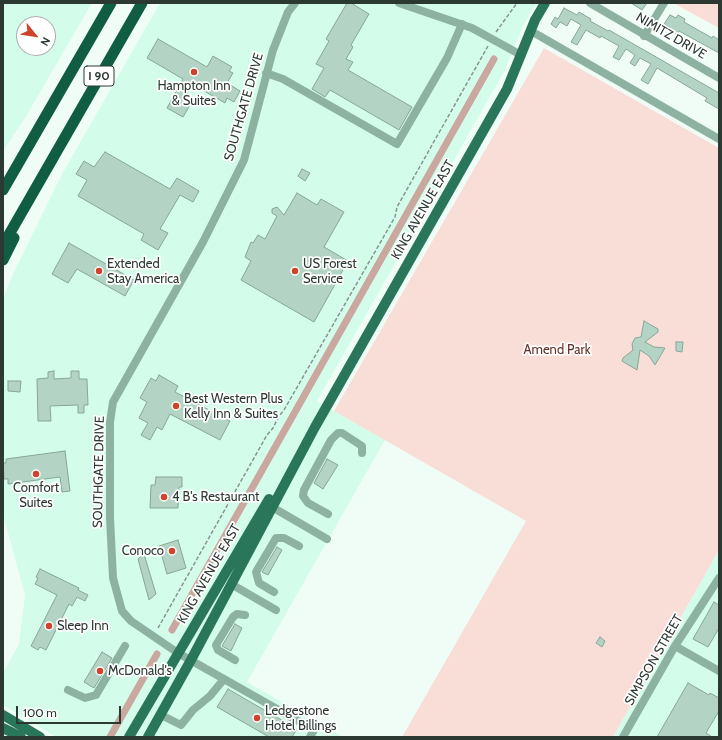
<!DOCTYPE html>
<html>
<head>
<meta charset="utf-8">
<style>
	body { margin:0 }
	#map { position:relative; width:722px; height:740px; overflow:hidden; background:#f0fdf7; font-family:Cabin,sans-serif }
	canvas { display:block }
	.frame { position:absolute; inset:0; border:4px solid #2c3933; pointer-events:none }
	.north { position:absolute; left:16px; top:16px; width:40px; height:40px; box-sizing:border-box; background:#fff; border:1px solid #abb0ad; border-radius:50%; rotate:120deg; font-size:11px; font-weight:700; line-height:16px; text-align:center; color:#2c3933 }
	.north::after { content:''; display:block; margin:auto; width:14px; height:18px; background:#cf432c; clip-path:polygon(50% 0,100% 100%,50% 72%,0 100%) }
	.scale { position:absolute; left:16px; top:706px; width:105px; height:18px; box-sizing:border-box; border:2px solid #2c3933; border-top:0; padding-left:5px; font-size:12px; line-height:14px; white-space:nowrap; color:#2c3933; -webkit-text-stroke:3px #fff; paint-order:stroke }
</style>
</head>
<body>
<div id="map">
<canvas width="722" height="740"></canvas>
<div class="frame"></div>
<div class="north">N</div>
<div class="scale">100 m</div>
</div>
<script>
const c = document.querySelector('canvas').getContext('2d');
c.lineJoin = 'round';
function fillPath(path, color) { c.fillStyle = color; c.fill(path, 'evenodd'); }
const toPath = rows => new Path2D(rows.map(r => 'M' + r).join(''));
function trace(path, color, width, dash) { c.strokeStyle = color; c.lineWidth = width; c.lineCap = dash ? 'butt' : 'round'; c.setLineDash(dash || []); c.stroke(path); }
function drawText(font, color, halo, rows, align = 'center') {
  c.font = font + ' Cabin,sans-serif'; c.lineWidth = 3.5; c.setLineDash([]); c.textBaseline = 'middle'; c.strokeStyle = halo; c.fillStyle = color; for (const [text, x, y, turn = 0] of rows) {
    c.save(); c.translate(x, y); c.rotate((+turn || 0) * Math.PI / 180); c.textAlign = isNaN(turn) ? turn : align; if (halo) c.strokeText(text, 0, 0); c.fillText(text, 0, 0); c.restore();
  }
}
fillPath(toPath([
	[3,3,92,3,25,118,3,151],
	[24,24,48,24,48,48,24,48],
	[160,3,536,3,522,28,505,70,317,401,385,440,247,682,343,737,56,737,3,705,3,673,19,644,25,595,3,514,3,299,13,274,62,174],
	[719,550,719,737,613,737]
]), '#d3fdea');
fillPath(toPath([
	[673,3,719,3,719,28],
	[544,48,719,148,719,550,613,737,402,737,526,521,334,411]
]), '#f9ded8');
trace(toPath([
	[172,630,494,59],
	[110,737,157,654]
]), '#caa79f', 7);
const building = toPath([
	[347,3,351,3,369,14,351,45,353,47,346,59,353,62,348,70,412,107,399,130,330,90,325,97,312,89,324,68,316,64,329,41,326,39,347,3],
	[631,3,647,3,642,10,631,3],
	[564,8,577,15,579,12,591,19,590,21,608,31,609,30,719,93,719,109,705,101,707,98,657,68,648,84,641,80,651,64,640,58,635,66,630,63,635,55,626,49,619,60,613,57,619,46,601,36,600,38,586,30,577,45,571,42,581,25,571,19,567,26,560,22,556,28,551,24,555,17,558,19,564,8],
	[670,15,676,18,678,15,685,19,684,22,712,38,713,36,719,40,719,53,679,31,677,35,669,30,671,28,664,24,670,15],
	[158,39,207,67,213,56,232,67,229,71,233,73,227,83,240,91,234,102,227,98,225,103,192,84,187,94,194,98,183,117,167,108,183,79,147,58,158,39],
	[105,152,170,189,177,178,199,191,193,202,180,195,160,229,168,233,158,250,141,240,144,234,78,196,87,180,76,174,84,161,94,167,105,152],
	[302,169,310,173,305,181,298,176,302,169],
	[297,193,317,205,321,199,344,212,324,247,348,261,314,322,241,280,251,261,245,257,251,242,253,243,258,235,265,239,277,216,272,213,272,209,277,207,284,215,297,193],
	[69,243,134,280,125,296,77,269,68,283,52,274,69,243],
	[644,321,658,329,658,332,645,342,654,347,665,348,655,365,649,356,640,350,637,370,622,361,623,358,633,350,632,344,635,338,641,337,644,321],
	[676,342,683,342,682,352,676,351,676,342],
	[54,371,54,379,71,378,71,371,79,371,79,379,87,379,88,405,84,405,84,413,78,413,78,405,50,406,51,421,38,421,37,379,48,378,48,372,54,371],
	[159,375,178,386,175,392,230,421,220,440,170,414,162,430,157,427,150,440,141,435,148,423,139,418,147,402,140,398,151,378,156,381,159,375],
	[8,381,21,381,20,392,8,391,8,381],
	[65,451,70,491,62,492,60,477,8,484,8,479,4,479,3,463,6,463,6,459,65,451],
	[327,459,338,465,323,489,314,483,327,459],
	[156,477,182,477,182,487,179,487,178,508,150,508,151,485,155,485,156,477],
	[178,540,186,568,167,574,159,546,178,540],
	[277,547,282,550,268,575,262,572,277,547],
	[144,554,156,594,149,600,138,559,144,554],
	[40,569,79,588,78,590,88,595,85,601,77,597,72,606,69,604,46,650,40,647,38,650,31,646,57,595,35,584,38,578,36,577,40,569],
	[714,602,719,605,719,628,708,647,693,639,714,602],
	[235,624,242,628,231,651,222,646,235,624],
	[600,637,605,641,602,647,596,643,600,637],
	[102,652,112,658,94,688,84,682,102,652],
	[688,683,709,695,710,693,719,698,719,711,706,733,712,737,657,737,688,683],
	[228,689,297,729,292,737,269,737,217,707,228,689]
]);
fillPath(building, '#b3d4c5');
trace(building, '#87a798', 1);
trace(toPath([
	[496,32,517,3],
	[158,628,267,435,273,428,279,416,284,410,395,217,397,207,488,46]
]), '#88958f', 1.5, [4, 2]);
trace(toPath([
	[295,3,288,12,273,50,244,160,203,242,113,402,110,422,110,518,113,578,122,611,131,621,178,653,314,730,310,737],
	[399,3,472,28,521,55],
	[590,3,719,78],
	[531,31,719,139],
	[644,36,664,3],
	[266,73,283,79,397,144,447,58,462,24],
	[272,507,327,539],
	[328,514,308,503,303,496,304,490,331,440,338,433,342,433,362,446,362,453],
	[231,584,276,610],
	[274,592,259,583,256,572,276,538,284,538,299,546],
	[675,646,719,671],
	[235,660,218,650,216,645,233,617,237,614,245,615],
	[68,690,85,698,96,695,125,646],
	[161,715,181,725,193,710,210,696,224,679],
	[623,737,675,646,719,578]
]), '#8eb2a2', 8);
trace(toPath([
	[3,715,40,737],
	[3,728,21,737],
	[129,737,269,499],
	[148,737,191,660,315,427,507,89,535,20,545,3]
]), '#29765a', 10);
trace(toPath([
	[3,190,111,3],
	[3,245,142,3],
	[3,260,14,238]
]), '#115d44', 11);
for (const [x, y, r, color] of [
	[194,72,4,"#cf432c"],
	[99,271,4,"#cf432c"],
	[295,271,4,"#cf432c"],
	[176,406,4,"#cf432c"],
	[36,474,4,"#cf432c"],
	[164,497,4,"#cf432c"],
	[172,551,4,"#cf432c"],
	[49,626,4,"#cf432c"],
	[100,671,4,"#cf432c"],
	[257,718,4,"#cf432c"]
]) { const dot = new Path2D(); dot.arc(x, y, r, 0, 2 * Math.PI); c.fillStyle = color; c.fill(dot); trace(dot, '#fff', 1.5); }
for (const [x, y, w] of [
	[99,76,30]
]) { const box = new Path2D(); box.roundRect(x - w / 2, y - 10, w, 20, 3); c.fillStyle = '#fff'; c.fill(box); trace(box, '#2c3933', 1); }
drawText('bold 12px', '#2c3933', null, [
	["I 90",99,76]
]);
drawText('13px', '#2c3933', '#fff', [
	["NIMITZ DRIVE",671,36,30],
	["SOUTHGATE DRIVE",244,107,-74],
	["KING AVENUE EAST",423,210,-60],
	["SOUTHGATE DRIVE",99,472,-89],
	["KING AVENUE EAST",209,574,-60],
	["SIMPSON STREET",654,660,-60]
]);
drawText('13px', '#2c3933', '#fff', [
	["Hampton Inn",194,86,"center"],
	["& Suites",194,101,"center"],
	["Extended",107,264],
	["Stay America",107,279],
	["US Forest",303,264],
	["Service",303,279],
	["Best Western Plus",184,399],
	["Kelly Inn & Suites",184,414],
	["Comfort",36,488,"center"],
	["Suites",36,503,"center"],
	["4 B's Restaurant",172,497],
	["Conoco",164,551,"right"],
	["Sleep Inn",57,626],
	["McDonald's",108,671],
	["Ledgestone",265,711],
	["Hotel Billings",265,726]
], 'left');
drawText('13px', '#623128', '#fff', [
	["Amend Park",557,350]
]);
</script>
</body>
</html>
